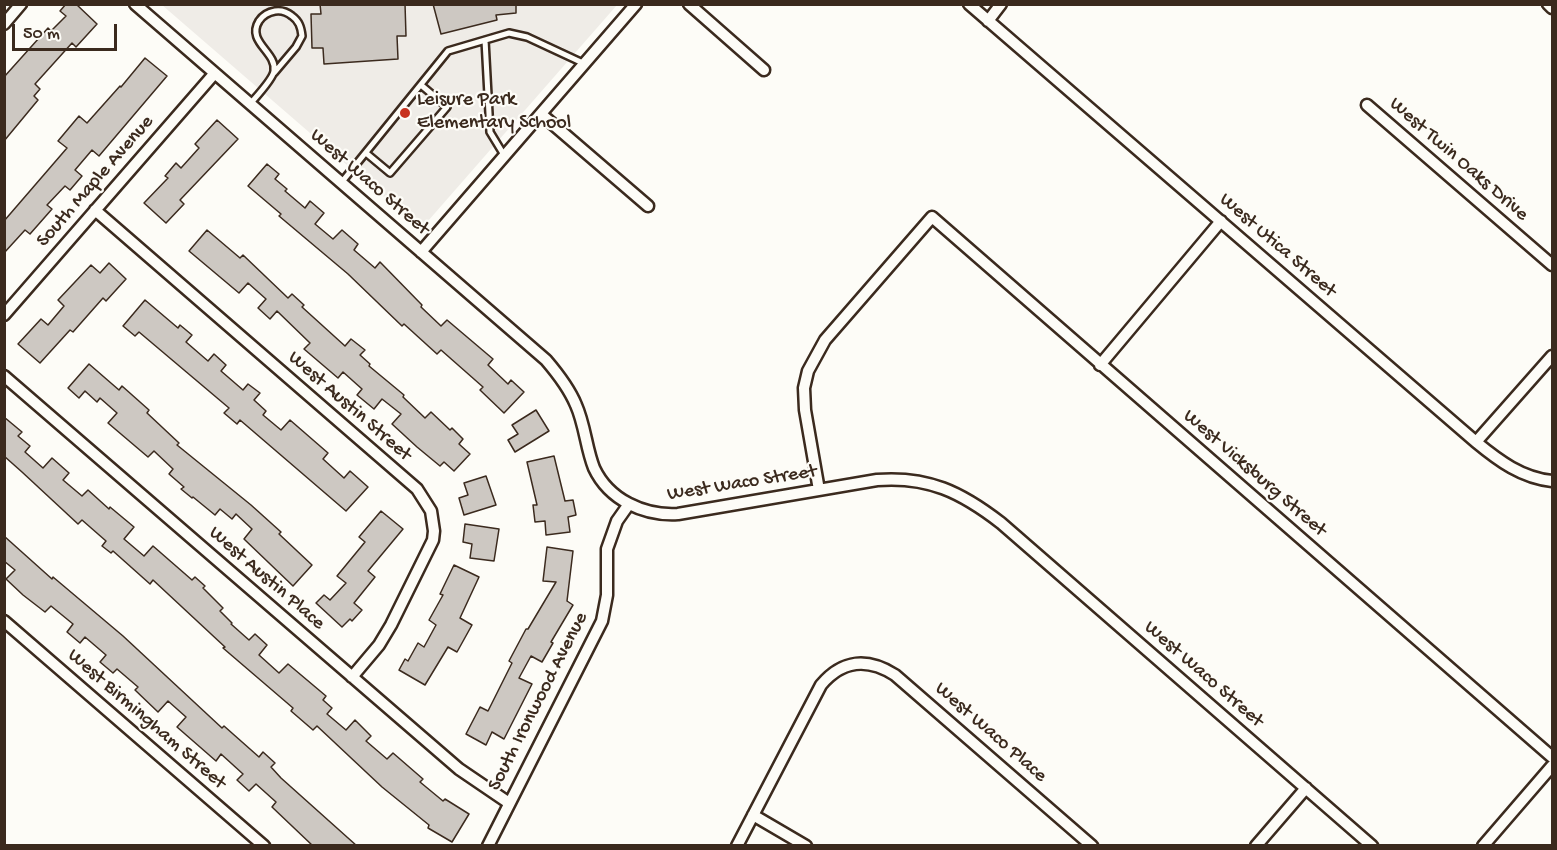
<!DOCTYPE html>
<html>
<head>
<meta charset="utf-8">
<style>
	body { margin:0 }
	#map { position:relative; width:1557px; height:850px; overflow:hidden; background:#fdfcf7; font-family:"Gochi Hand",sans-serif }
	canvas { display:block }
	.frame { position:absolute; inset:0; border:6px solid #3b2a1e; pointer-events:none }
	.scale { position:absolute; left:12px; top:24px; width:105px; height:27px; box-sizing:border-box; border:3px solid #3b2a1e; border-top:0; padding-left:8px; font-size:18px; line-height:21px; white-space:nowrap; color:#3b2a1e; -webkit-text-stroke:4px #fdfcf7; paint-order:stroke }
</style>
</head>
<body>
<div id="map">
<canvas width="1557" height="850"></canvas>
<div class="frame"></div>
<div class="scale">50 m</div>
</div>
<script>
const ctx = document.querySelector('canvas').getContext('2d');
ctx.lineJoin = 'round';
function fill(path, color) { ctx.fillStyle = color; ctx.fill(path, 'evenodd'); }
function strokePath(path, color, width, dash) { ctx.strokeStyle = color; ctx.lineWidth = width; ctx.lineCap = dash ? 'butt' : 'round'; ctx.setLineDash(dash || []); ctx.stroke(path); }
function drawText(font, color, halo, rows, align = 'center') {
  ctx.font = font + ' "Gochi Hand",sans-serif'; ctx.lineWidth = 4.5; ctx.setLineDash([]); ctx.textBaseline = 'middle'; ctx.strokeStyle = halo; ctx.fillStyle = color; for (const [text, x, y, turn = 0] of rows) {
    ctx.save(); ctx.translate(x, y); ctx.rotate((+turn || 0) * Math.PI / 180); ctx.textAlign = isNaN(turn) ? turn : align; if (halo) ctx.strokeText(text, 0, 0); ctx.fillText(text, 0, 0); ctx.restore();
  }
}
const built = new Path2D(`
	M162,5H617L421,229Z`);
const building = new Path2D(`
	M66,4H76L97,24L76,47L72,43L35,84L40,89L34,96L38,100L4,141V77L48,28L51,31L66,16L60,11Z
	M320,4H405L406,36H397L398,59L324,64L323,48H312L311,14H321Z
	M433,4H516V13L496,15L497,20L441,34Z
	M145,58L167,76L99,156L92,150L75,170L82,176L70,190L65,186L47,205L52,209L30,234L25,230L4,253V221L67,148L58,141L79,116L87,123L120,86L121,87Z
	M217,120L238,139L180,200L184,204L166,223L144,203L168,178L165,176L176,163L181,168L199,148L195,144Z
	M267,164L279,174L275,179L287,189L285,191L305,208L310,201L324,213L315,224L333,239L342,230L358,244L354,250L375,268L380,262L422,305L421,307L441,326L447,320L493,359L488,365L508,384L511,380L524,392L504,413L480,390L483,387L441,350L437,354L404,324L402,326L348,274L279,216L281,214L248,186Z
	M207,230L240,258L243,255L288,298L292,294L304,305L302,307L345,346L351,339L365,350L360,355L370,364L369,366L404,395L403,397L425,418L431,412L450,430L452,428L463,439L459,444L470,454L454,471L444,462L440,466L417,447L392,424L401,414L382,399L374,409L357,395L362,389L343,372L338,378L304,349L310,343L277,311L270,319L258,308L266,299L248,283L239,293L189,251Z
	M109,263L126,279L106,301L103,298L73,332L70,330L40,363L18,344L41,319L48,325L64,306L58,300L91,265L100,273Z
	M145,300L178,328L180,325L192,335L186,342L208,361L214,354L226,365L221,371L243,390L248,384L260,393L254,400L266,411L263,415L281,430L290,420L328,453L323,459L344,478L350,471L368,487L346,511L240,420L237,424L224,413L229,408L139,332L135,336L123,326Z
	M89,364L119,390L122,386L149,410L147,413L179,443L177,445L251,505L281,532L279,534L312,565L293,586L244,539L252,529L236,514L232,519L220,509L215,515L193,497L192,498L181,489L184,487L169,474L173,469L154,451L148,457L108,423L117,413L100,398L97,402L85,391L79,398L68,388Z
	M536,410L549,431L515,452L508,440L518,434L512,425Z
	M4,417L22,432L18,436L30,446L25,452L43,468L52,458L69,473L63,480L82,496L88,490L109,509L110,507L134,527L124,539L144,556L153,546L192,580L195,577L205,586L203,588L223,608L220,611L232,623L231,624L249,640L255,634L267,645L259,655L279,673L288,664L326,696L323,700L332,708L327,714L346,730L355,720L371,736L366,741L387,759L393,753L423,779L420,782L443,801L445,799L469,814L452,842L428,828L429,825L382,787L317,726L313,730L291,711L293,708L223,648L225,647L153,580L150,584L113,551L111,553L102,546L106,541L82,520L78,524L22,472L4,456Z
	M554,456L565,501L573,500L576,515L568,517L570,532L546,535L545,521L535,522L533,505H537L527,462Z
	M486,476L496,505L464,515L459,498L468,495L464,483Z
	M381,511L403,529L368,571L375,577L354,603L362,610L352,621L350,619L342,627L316,603L324,595L330,600L346,583L337,576L365,542L359,537Z
	M465,524L499,529L494,561L470,558L472,544L463,542Z
	M4,536L52,579L53,577L123,636L222,728L224,726L259,757L263,752L275,763L271,767L281,778L357,846H313L272,807L276,802L256,784L249,791L237,780L243,774L221,754L216,761L177,727L186,717L168,701L158,712L135,690L138,687L117,669L113,673L100,662L106,655L85,637L80,643L67,632L73,624L51,606L45,612L23,595L6,579L15,570L4,561Z
	M547,547L573,551L567,601L573,605L551,642L553,643L542,662L531,656L519,678L532,684L504,739L492,732L486,745L466,734L480,707L488,711L512,663L509,661L526,629H528L556,582L543,581Z
	M454,565L479,577L460,618L472,625L457,652L448,647L425,685L399,670L405,659L408,661L418,643L424,647L436,625L429,620L443,595L440,594Z`);
const lane = new Path2D(`
	M485,40L490,132L504,155
	M250,104C256,97 273,79 274,71C277,52 246,42 259,21C263,15 269,12 275,11C281,10 287,12 292,16C299,21 301,27 302,36L296,47L274,73
	M366,153L390,173L447,107L421,85
	M341,183L448,51L509,33L527,37L585,64`);
const street = new Path2D(`
	M135,4L546,360C558,374 569,388 576,405C585,425 586,448 594,468C609,500 644,516 678,514L877,480C928,476 961,492 1001,523L1372,846
	M689,4L764,70
	M969,4L1476,442C1499,461 1522,478 1552,481
	M1548,4L1552,8
	M988,21L1001,4
	M4,24L21,4
	M1367,105L1552,265
	M541,114L648,206
	M95,210L417,489L431,511L434,531L433,540L391,625L379,645L352,677
	M421,252L636,4
	M4,315L214,74
	M1100,365L1221,221
	M4,376L459,769L509,803
	M1476,442L1552,356
	M819,490L805,410L804,388L808,371L825,340L932,217L1552,757
	M4,621L264,846
	M753,815L806,846
	M488,846L602,621L607,595V549L617,521L629,504
	M737,846L821,685C843,659 868,658 895,675L1092,846
	M1256,846L1306,788
	M1483,846L1552,766`);
const markers = [
	[405,113,6,"#c8321e"]
];
const poiNames = [
	["Leisure Park",417,101],
	["Elementary School",417,124]
];
const streetNames = [
	["West Twin Oaks Drive",1458,160,41],
	["South Maple Avenue",96,182,-49],
	["West Waco Street",369,183,41],
	["West Utica Street",1277,246,41],
	["West Austin Street",349,407,41],
	["West Vicksburg Street",1254,474,41],
	["West Waco Street",742,484,-9],
	["West Austin Place",266,579,41],
	["West Waco Street",1203,675,41],
	["South Ironwood Avenue",539,702,-63],
	["West Birmingham Street",146,720,41],
	["West Waco Place",990,733,41]
];
fill(built, '#efece7');
fill(building, '#cdc8c2');
strokePath(building, '#3b2a1e', 1.5);
strokePath(lane, '#3b2a1e', 10);
strokePath(street, '#3b2a1e', 15);
strokePath(lane, '#fdfcf7', 5);
strokePath(street, '#fdfcf7', 10);
for (const [x, y, r, color] of markers) { const dot = new Path2D(); dot.arc(x, y, r, 0, 2 * Math.PI); ctx.fillStyle = color; ctx.fill(dot); strokePath(dot, '#fdfcf7', 2); }
drawText('20px', '#3b2a1e', '#fdfcf7', poiNames, 'left');
drawText('20px', '#3b2a1e', '#fdfcf7', streetNames);
</script>
</body>
</html>
